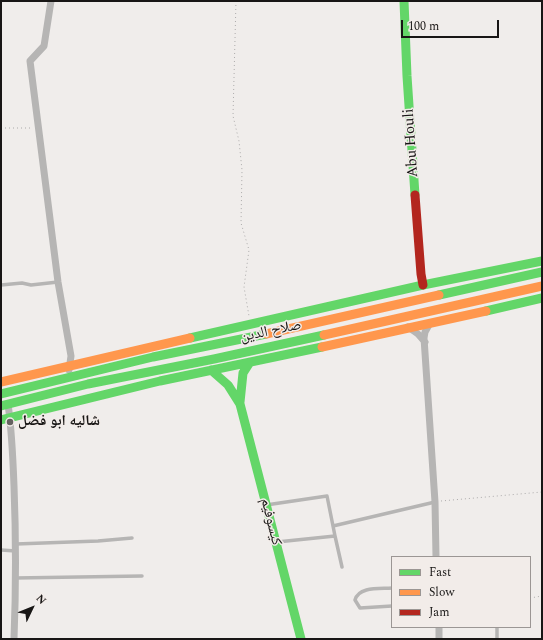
<!DOCTYPE html>
<html>
<head>
<meta charset="utf-8">
<style>
	body { margin:0 }
	#map { position:relative; width:543px; height:640px; overflow:hidden; background:#f0edeb; font-family:Spectral,serif }
	canvas { display:block }
	.frame { position:absolute; inset:0; border:2px solid #181615; pointer-events:none }
	.legend { position:absolute; left:391px; top:556px; width:140px; height:72px; box-sizing:border-box; background:#f2ece9; border:1px solid #9b9694; margin:0; padding:5px 7px; list-style:none; font-size:12px; color:#181615 }
	.legend li { display:flex; align-items:center; gap:8px; height:20px }
	.legend b { width:20px; border:1px solid #9b9694 }
	.north { position:absolute; left:12px; top:588px; width:40px; height:40px; -webkit-text-stroke:3px #f2ece9; paint-order:stroke; rotate:47deg; font-size:11px; font-weight:700; line-height:16px; text-align:center; color:#181615 }
	.north::after { content:''; display:block; margin:auto; width:14px; height:18px; background:#181615; clip-path:polygon(50% 0,100% 100%,50% 72%,0 100%) }
	.scale { position:absolute; left:401px; top:20px; width:98px; height:18px; box-sizing:border-box; border:2px solid #181615; border-top:0; padding-left:5px; font-size:12px; line-height:14px; white-space:nowrap; color:#181615; -webkit-text-stroke:3px #f2ece9; paint-order:stroke }
</style>
</head>
<body>
<div id="map">
<canvas width="543" height="640"></canvas>
<div class="frame"></div>
<ul class="legend">
<li><b style="height:5px;background:#63d668"></b>Fast</li>
<li><b style="height:5px;background:#ff974d"></b>Slow</li>
<li><b style="height:5px;background:#b3261e"></b>Jam</li>
</ul>
<div class="north">N</div>
<div class="scale">100 m</div>
</div>
<script>
const ctx = document.querySelector('canvas').getContext('2d');
ctx.lineJoin = 'round';
function strokePath(path, color, width, dash) { ctx.strokeStyle = color; ctx.lineWidth = width; ctx.lineCap = dash ? 'butt' : 'round'; ctx.setLineDash(dash || []); ctx.stroke(path); }
function drawText(font, color, halo, rows, align = 'center') {
  ctx.font = font + ' Spectral,"Noto Naskh Arabic",serif'; ctx.lineWidth = 3; ctx.setLineDash([]); ctx.textBaseline = 'middle'; ctx.strokeStyle = halo; ctx.fillStyle = color; for (const [text, x, y, turn = 0] of rows) {
    ctx.save(); ctx.translate(x, y); ctx.rotate((+turn || 0) * Math.PI / 180); ctx.textAlign = isNaN(turn) ? turn : align; if (halo) ctx.strokeText(text, 0, 0); ctx.fillText(text, 0, 0); ctx.restore();
  }
}
const path = new Path2D(`
	M236,1L233,116L239,141L242,170L241,223L249,250L244,287L249,316
	M1,128H32
	M441,501L542,492
	M530,598L542,596`);
const lane = new Path2D(`
	M1,285L22,283L31,285L58,282
	M266,505L327,496L335,536
	M333,526L435,502
	M277,542L335,536L342,567
	M16,544L98,541L132,538
	M1,550L16,551
	M15,578L142,576
	M392,588C380,589 359,586 355,600L360,608L392,606
	M497,627V639`);
const street = new Path2D(`
	M51,1L44,46L30,61L58,282L71,356L69,370
	M430,323L425,332L424,338L435,502L436,557
	M408,327L418,334L425,342
	M8,404C12,432 13,459 14,486C16,537 16,588 14,639
	M439,627V639`);
const fast = new Path2D(`
	M404,1L407,76L415,195
	M439,295L542,272
	M486,311L542,298
	M190,338L423,285L542,261
	M211,370L228,385L240,404L301,639
	M1,394L153,357L266,334
	M240,402L243,373L250,362
	M1,406L88,384L214,359L324,335
	M1,420L160,381L322,347`);
const slow = new Path2D(`
	M266,334L439,295
	M324,335L542,286
	M322,347L486,311
	M1,382L190,338`);
const jam = new Path2D(`
	M415,195L421,274L423,285`);
const markers = [
	[10,422,4,"#646160"]
];
const streetNames = [
	["Abu Houli",412,143,-94],
	["صلاح الدين",271,332,-12],
	["كيسوفيم",270,522,76]
];
const poiNames = [
	["شاليه ابو فضل",18,422]
];
strokePath(path, '#abaaaa', 1, [1, 3]);
strokePath(lane, '#b6b5b4', 3.5);
strokePath(street, '#b6b5b4', 7);
strokePath(fast, '#63d668', 9);
strokePath(slow, '#ff974d', 9);
strokePath(jam, '#b3261e', 9);
for (const [x, y, r, color] of markers) { const dot = new Path2D(); dot.arc(x, y, r, 0, 2 * Math.PI); ctx.fillStyle = color; ctx.fill(dot); strokePath(dot, '#f2ece9', 1.5); }
drawText('15px', '#181615', '#f2ece9', streetNames);
drawText('bold 15px', '#181615', '#f2ece9', poiNames, 'left');
</script>
</body>
</html>
